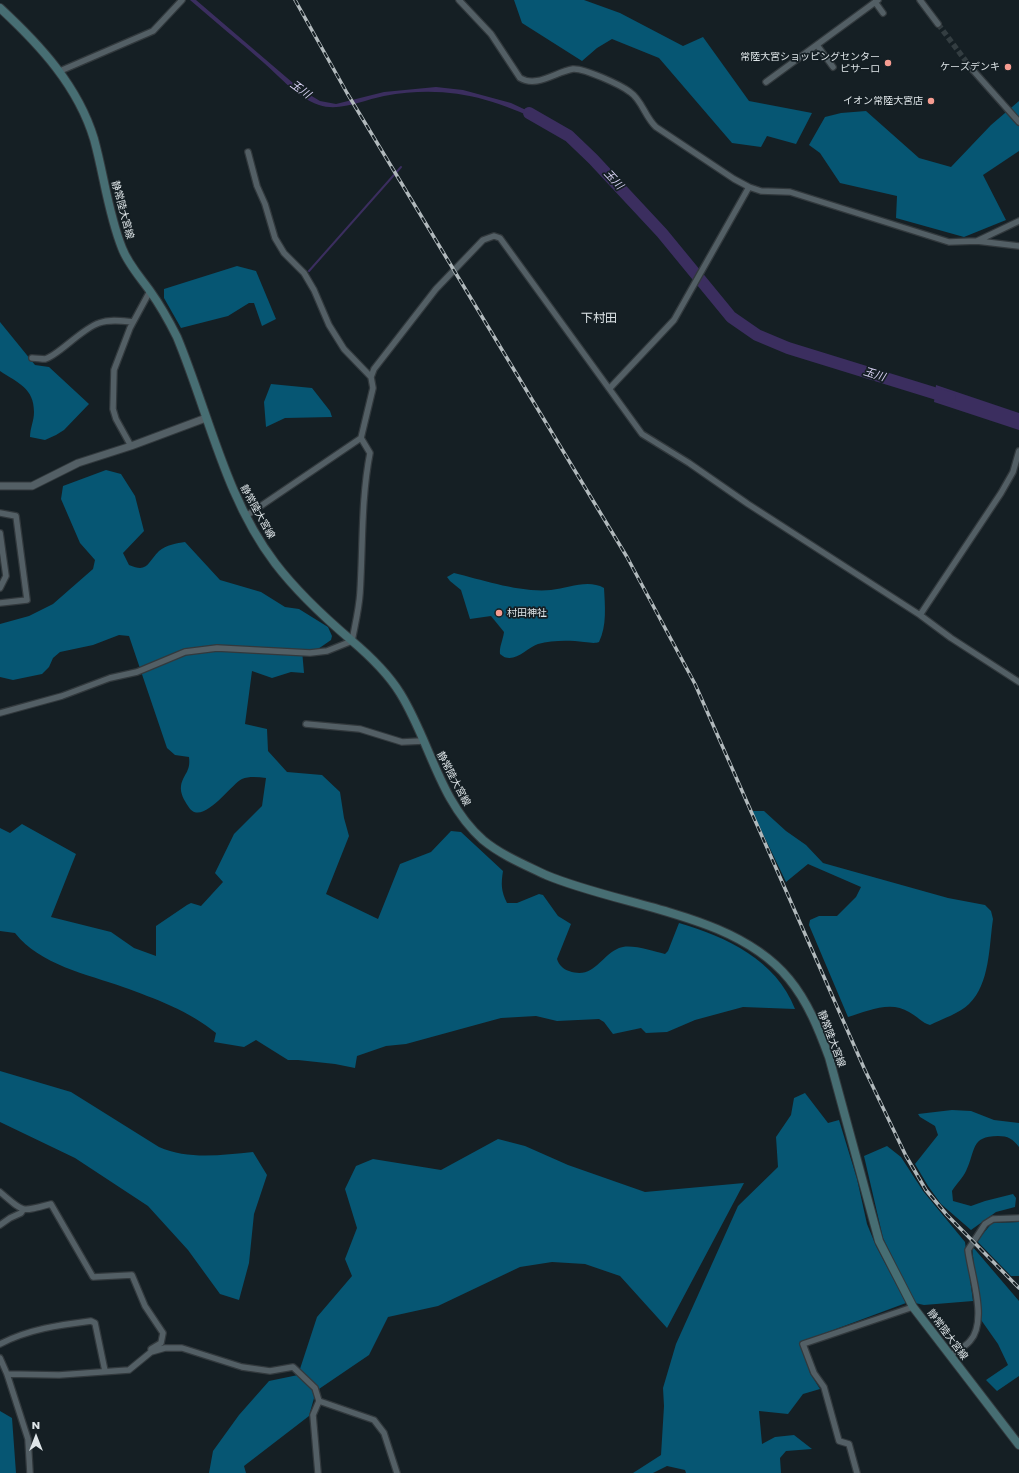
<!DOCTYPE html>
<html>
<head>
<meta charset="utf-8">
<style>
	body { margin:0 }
	#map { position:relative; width:1019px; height:1473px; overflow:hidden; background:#151f24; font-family:Poppins,sans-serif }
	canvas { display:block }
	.north { position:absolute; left:16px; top:1417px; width:40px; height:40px; -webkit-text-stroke:3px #151f24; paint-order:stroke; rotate:0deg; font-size:11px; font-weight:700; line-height:16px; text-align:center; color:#dee5e8 }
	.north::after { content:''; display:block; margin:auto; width:14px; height:18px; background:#dee5e8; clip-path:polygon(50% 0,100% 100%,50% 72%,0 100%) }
</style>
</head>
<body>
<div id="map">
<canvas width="1019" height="1473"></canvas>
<div class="north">N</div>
</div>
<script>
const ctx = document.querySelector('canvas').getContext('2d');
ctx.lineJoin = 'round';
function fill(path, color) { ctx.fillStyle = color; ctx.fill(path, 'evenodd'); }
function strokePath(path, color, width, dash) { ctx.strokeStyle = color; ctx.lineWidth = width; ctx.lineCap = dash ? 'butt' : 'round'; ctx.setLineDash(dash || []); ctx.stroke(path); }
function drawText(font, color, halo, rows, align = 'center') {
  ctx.font = font + ' Poppins,"Noto Sans JP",sans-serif'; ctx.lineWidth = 3.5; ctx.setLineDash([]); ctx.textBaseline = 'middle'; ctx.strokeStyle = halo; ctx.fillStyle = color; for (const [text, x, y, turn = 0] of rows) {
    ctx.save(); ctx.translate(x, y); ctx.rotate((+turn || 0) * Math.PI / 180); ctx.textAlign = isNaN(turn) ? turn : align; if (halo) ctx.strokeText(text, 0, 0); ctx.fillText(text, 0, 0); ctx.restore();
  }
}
const forest = new Path2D(`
	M514,0H584L620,13L683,46L703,37L749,101L812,113L796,144L767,136L761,147L732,143L659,58L612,39L597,48L582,61L522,23Z
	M1019,101V151L983,175L1006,220L964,237L896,218L897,196L840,183L820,153L809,145L825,117L841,113L866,111L919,158L951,167L991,125Z
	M237,266L256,271L276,319L262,326L254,303H249L228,316L181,328L164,298V289Z
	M0,322L35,365L49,367L89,404L64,430L56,435L45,440L30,437C30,428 34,421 34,412C34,388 18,383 0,371Z
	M271,384L312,388L330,411L332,417L285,418L266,427L264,402Z
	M106,470L121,474L135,496L144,531L123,553L129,565C148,573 147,563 159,551C166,545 177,543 185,542L220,580L261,592L285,607L299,609L328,627L332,636L331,640L318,649L302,650L304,673L291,672L272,678L252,671L245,724L267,729L268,751L287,772L322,775L340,792L344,818L349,836L326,894L378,919L400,864L431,852L451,831L461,832L503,871C501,884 501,891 507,903H517L539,894L543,895L558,916L571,924L557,959C559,965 563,969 569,971C594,980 600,956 619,948C629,943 654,951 665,954L668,951L679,923C727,937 776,960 795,1009L743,1007L695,1020L667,1032L646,1033L641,1028L613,1034L604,1022L599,1019L557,1021L536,1016L501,1018L406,1044L386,1046L357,1056L355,1068L335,1064L298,1060H288L256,1040L244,1047L214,1042L216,1033C191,1012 154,998 123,987C87,974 40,965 15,933L0,931V828L10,833L22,824L76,854L51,917L111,932L134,948L156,956V926L187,905L191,903L201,906L223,882L215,873L234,834L262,806L266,778C258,777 249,776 242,779C231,784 201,829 188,806C184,800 180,793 181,786C183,774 191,772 189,757L175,755L167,748L129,636L119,635L93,645L60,652L53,658L49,667L42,674L13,680L0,677V624L29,616L53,604L93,569L95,560L80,543L61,499L63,486Z
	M454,573C483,580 521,593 551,590C569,588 588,579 604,588C605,606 607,626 599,642C593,644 590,642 584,642C570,640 552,640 538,644C526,648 513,666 500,654C499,647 503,640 504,632L491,616L470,619L461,590L450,581L447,577Z
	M752,811H764L786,831L806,845L823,863L948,898L985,905L991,911L993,919C989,946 990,984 969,1004C960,1013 942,1019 930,1025C922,1023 917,1016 909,1012C891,1000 867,1011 848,1017L809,925L810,920L819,916H837L856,897L861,887L808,864L786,882Z
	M0,1071L71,1092L159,1147C188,1160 222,1155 253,1152L267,1175L254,1214L249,1263L239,1300L220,1294L188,1250L148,1206L75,1158L0,1122Z
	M805,1093L828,1123L839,1120L857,1179L867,1224L876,1246L906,1303L801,1342L810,1373L820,1389L803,1394L788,1414L759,1411L762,1444L775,1437L794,1435L812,1449L786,1451L780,1458L781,1473H686L685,1470L667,1466L653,1473H633L661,1455L664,1406L663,1388L676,1344L738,1206L778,1167L776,1137L791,1115L794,1098Z
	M952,1110L971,1111L994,1120L1019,1123V1147C1013,1139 1008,1136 998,1136C970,1136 976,1151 966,1171C963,1178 956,1184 952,1191L953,1201L971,1206L985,1201L1013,1194L1016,1198L1015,1207L996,1212L971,1230L941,1204L928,1186L915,1164L938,1135L935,1126L920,1117L918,1114Z
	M498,1139L525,1146L568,1165L645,1192L744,1183L667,1328L620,1276L585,1264L552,1262L520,1267L438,1306L388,1317L369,1355L316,1391L309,1416L244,1466L246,1473H209L213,1451L239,1415L269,1381L298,1375L317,1317L352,1276L345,1259L357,1228L345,1189L356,1166L373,1159L441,1170Z
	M887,1146L901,1157L923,1191L965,1242L973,1301L924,1305L915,1303L883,1238L864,1156Z
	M1019,1222V1276H1011L977,1241L992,1223Z
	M972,1246L1019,1301V1376L997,1391L986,1380L1008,1365L998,1344L979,1317Z
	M0,1411L12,1418L16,1473H0Z`);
const water = new Path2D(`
	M190,0H196L300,89L320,101L336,104L384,92L436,87L463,90L511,103L543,118L542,122C488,96 444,85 384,96C363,100 340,112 319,105C298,98 280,77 264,63C239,41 214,21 190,0Z
	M936,385L1019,413V430L934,402Z`);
const stream = new Path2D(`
	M309,271L401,167`);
const river = new Path2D(`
	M529,113L569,136L593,159L662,233L731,317L757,335L788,348L950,398`);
const minorTunnel = new Path2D(`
	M938,24L971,68`);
const minor = new Path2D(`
	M459,0L491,34L520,78C537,88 555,72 573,69C584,68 621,85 630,92C642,100 645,117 656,127L734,179L749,187L761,191L790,192L949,242L977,241L1019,246
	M920,0L938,24
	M875,2L883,13
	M817,45L833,67
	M971,68L1019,122
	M60,71L153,31L182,0
	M766,82L878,0
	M977,241L1019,221
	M32,358C36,358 41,359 45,359C58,356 81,329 99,323C110,319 122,321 133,322
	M371,377L374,369L436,289L483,240L494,236L500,238L642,434L689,463L748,504L920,615L951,638L1019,682
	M610,388L674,320L749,187
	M131,446L116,419L113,409L114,370L130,328L150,291
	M0,513L16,516L27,600L0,603
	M246,516L361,438L373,388L371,377L344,349L329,325L314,290L304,273L284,253L275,238L265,204L257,186L248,152
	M0,533L6,576L0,588
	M920,615L1001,493L1013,472L1019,451
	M0,713L62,696L110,678L137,672L185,652L217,648L310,653L327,651L352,641C355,625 359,609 360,593C363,546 361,499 370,453L361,438
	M306,724L360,729L402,742L423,741
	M0,1192C25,1213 20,1212 51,1204L93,1277L132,1275L145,1306L163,1333L161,1343L151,1349V1352
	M0,1225L10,1218L21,1213L23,1210
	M0,1344C29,1329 59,1325 91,1321L95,1323L105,1371
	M950,1356C956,1351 965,1347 970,1341C988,1321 971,1275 968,1250L985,1224L993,1219L1019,1218
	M0,1358L7,1374L28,1439L30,1473
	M7,1374L59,1375L129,1370L151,1352L165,1348H182L242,1367L270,1371L293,1367L315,1388L319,1401L313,1415L318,1473
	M319,1401L374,1420L384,1433L397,1473
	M857,1473L849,1444L839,1441L824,1387L814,1373L803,1344L913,1307`);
const tertiary = new Path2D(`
	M0,486H32L78,463L131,446L206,418`);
const secondary = new Path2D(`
	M0,8C40,45 78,86 94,139C104,175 108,213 122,248C128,264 140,277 150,291C160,305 169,321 177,337C209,414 225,497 275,563C297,592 324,617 351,640C370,656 387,672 400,693C430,741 439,801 483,840C501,855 525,865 546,875C622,907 735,913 789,979C808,1002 819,1030 829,1057L879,1241L913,1307L1019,1445`);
const rail = new Path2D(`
	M295,0L347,93L627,557L695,684L864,1068L906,1156L926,1190L947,1215L1019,1288`);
const markers = [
	[888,63,4,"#f59c91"],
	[1008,67,4,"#f59c91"],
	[931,101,4,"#f59c91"],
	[499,613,4,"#f59c91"]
];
const poiNames = [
	["常陸大宮ショッピングセンター",880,57],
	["ピサーロ",880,69],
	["ケーズデンキ",1000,67],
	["イオン常陸大宮店",923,101],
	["村田神社",507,613,"left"]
];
const streetNames = [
	["静常陸大宮線",122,210,75],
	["静常陸大宮線",257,512,61],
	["静常陸大宮線",453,779,62],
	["静常陸大宮線",831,1039,69],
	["静常陸大宮線",947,1335,53]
];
const waterNames = [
	["玉川",300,90,36],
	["玉川",613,180,47],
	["玉川",874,375,17]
];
const quarterNames = [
	["下村田",599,319]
];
fill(forest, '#065673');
fill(water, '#3b2e5f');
strokePath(stream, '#3b2e5f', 2);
strokePath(river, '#3b2e5f', 12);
strokePath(minorTunnel, '#333d41', 5.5, [5.5, 3]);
strokePath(minor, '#32393d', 8);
strokePath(tertiary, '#32393d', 9);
strokePath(secondary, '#32393d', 10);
strokePath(minor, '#535f65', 5.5);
strokePath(tertiary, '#535f65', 7);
strokePath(secondary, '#476e73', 8);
strokePath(rail, '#b1b9bc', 3.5);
strokePath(rail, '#151f24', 2, [6]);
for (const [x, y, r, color] of markers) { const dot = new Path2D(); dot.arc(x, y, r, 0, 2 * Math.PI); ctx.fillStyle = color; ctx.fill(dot); strokePath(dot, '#151f24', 1.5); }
drawText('10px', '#dee5e8', '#151f24', poiNames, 'right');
drawText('10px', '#dee5e8', '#151f24', streetNames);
drawText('italic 11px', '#d8d2f3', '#151f24', waterNames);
drawText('12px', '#dee5e8', '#151f24', quarterNames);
</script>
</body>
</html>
